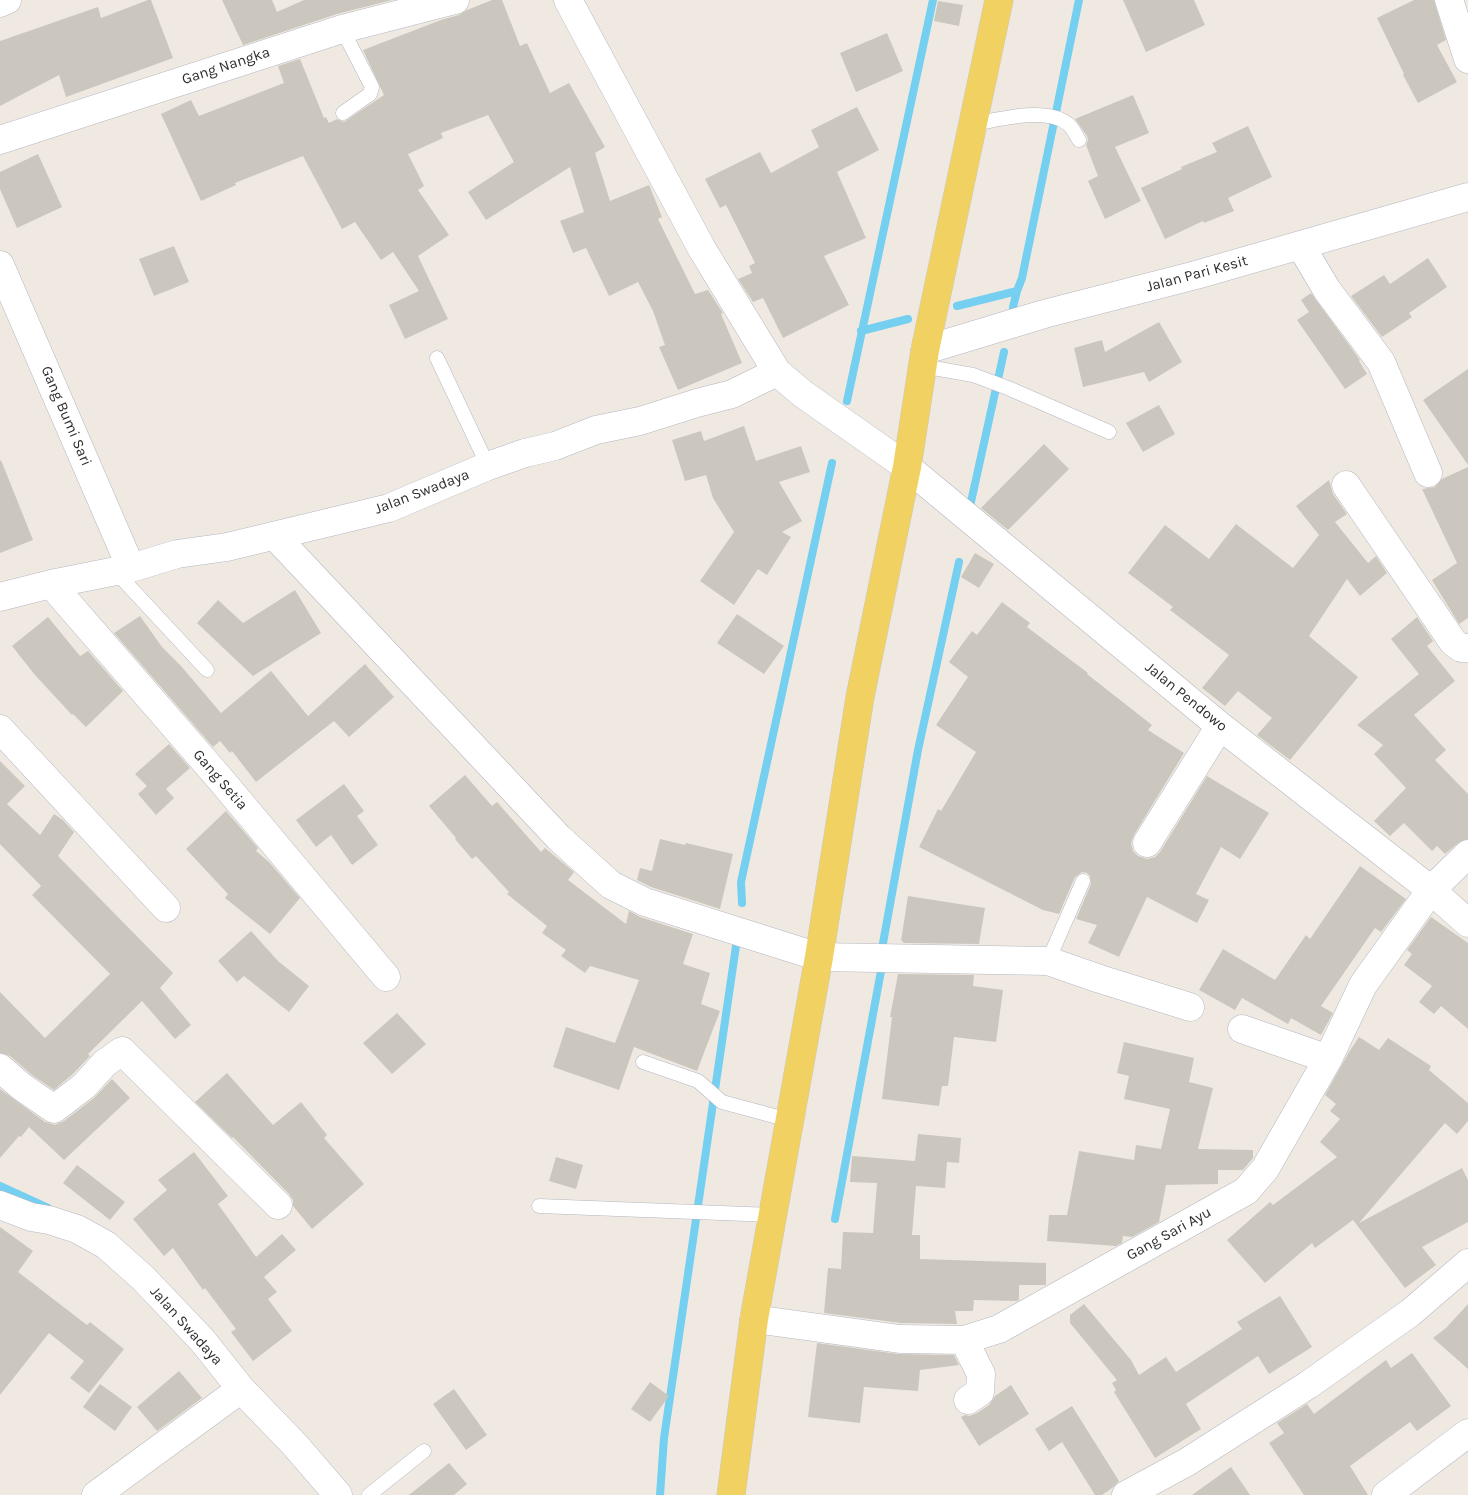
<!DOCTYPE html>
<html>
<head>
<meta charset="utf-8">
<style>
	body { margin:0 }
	canvas { display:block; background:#efe9e1 }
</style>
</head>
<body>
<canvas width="1468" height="1495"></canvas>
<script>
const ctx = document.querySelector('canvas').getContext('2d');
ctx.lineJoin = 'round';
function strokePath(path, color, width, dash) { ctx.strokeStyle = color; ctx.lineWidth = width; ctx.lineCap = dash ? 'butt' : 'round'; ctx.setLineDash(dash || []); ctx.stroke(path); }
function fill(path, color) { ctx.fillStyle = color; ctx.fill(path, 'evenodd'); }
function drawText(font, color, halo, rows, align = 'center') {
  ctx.font = font + ' Karla,sans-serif'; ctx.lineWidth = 4; ctx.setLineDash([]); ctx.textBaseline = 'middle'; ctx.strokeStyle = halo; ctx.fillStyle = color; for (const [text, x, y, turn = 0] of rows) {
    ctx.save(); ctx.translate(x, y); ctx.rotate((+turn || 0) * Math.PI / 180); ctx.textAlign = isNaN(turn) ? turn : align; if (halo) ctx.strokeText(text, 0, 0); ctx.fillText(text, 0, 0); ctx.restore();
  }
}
const stream = new Path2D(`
	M957,306L1017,291L1022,278L1079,0
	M1013,307L1017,291
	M861,331L908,319
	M847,401L933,0
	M969,511L1004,352
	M742,903L741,882L832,463
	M883,943L918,750L959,562
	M0,1186L48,1208
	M835,1219L881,971
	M660,1495L664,1438L736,946`);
const building = new Path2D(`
	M148,0H151L173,58L66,97L59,75L0,106V41L98,7L101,18Z
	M222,0H272L277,12L304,0H392L337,14L243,45Z
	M492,0H502L520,46L527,43L550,93L569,83L605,147L595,153L610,201L649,185L662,217L658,219L695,294L708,290L723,313L721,314L742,363L678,390L659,347L665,345L653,311L638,282L609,296L586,248L573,253L560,221L584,212L570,167L486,220L468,192L514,162L488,115L441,133L443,138L408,154L424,186L418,190L449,235L418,256L448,319L405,339L389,305L419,291L393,252L381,260L355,222L342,229L303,156L235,183L236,185L201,201L161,114L191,100L199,116L284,83L278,66L300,59L324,118L326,117L329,123L337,119L344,122L384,95L363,50L441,20L459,15L467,10Z
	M1123,0H1194L1205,25L1146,52Z
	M1414,0H1434L1446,40L1437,45L1457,82L1418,103L1403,75L1404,74L1377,18Z
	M938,1L963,5L959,26L934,21Z
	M887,33L903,71L856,92L840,53Z
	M1133,95L1149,133L1115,147L1141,201L1105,219L1088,181L1098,176L1086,145L1088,140L1087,136L1075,119Z
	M857,107L879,150L837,172L866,238L824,256L849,305L783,338L763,298L753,302L738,279L752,273L749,266L755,263L726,205L720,208L705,179L760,152L771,173L819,147L811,130Z
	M1248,126L1272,177L1228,198L1234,211L1204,223L1203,221L1165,239L1141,188L1182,169L1181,167L1217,152L1212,143Z
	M38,154L62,207L17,228L0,189V172Z
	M174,246L189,282L154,296L139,259Z
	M1428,258L1447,287L1409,313L1412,317L1382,337L1351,296L1384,275L1390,284Z
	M1311,293L1360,360L1359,361L1367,374L1345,389L1297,320L1309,312L1301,300Z
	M1159,322L1182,362L1149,382L1144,372L1083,387L1074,348L1102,340L1105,352Z
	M1468,369V465L1423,400Z
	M1159,405L1175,434L1143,452L1126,423Z
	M744,426L756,461L801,446L810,472L779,482L802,521L782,532L791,537L767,575L758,569L734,605L700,581L734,532L713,498L706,475L685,481L672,440L701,431L704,441Z
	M1044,444L1069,469L1008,530L981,508Z
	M1,460L33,540L0,553V461Z
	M1468,467V618L1459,624L1432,580L1457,563L1422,489L1435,487L1442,479Z
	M1329,480L1333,494L1347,514L1335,522L1368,563L1376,556L1387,573L1360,596L1347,579L1309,636L1358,677L1290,760L1257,735L1272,718L1238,691L1225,706L1202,688L1229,655L1170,610L1173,607L1128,573L1165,525L1209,559L1236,524L1293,568L1319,535L1296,506Z
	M975,553L994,564L979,588L961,577Z
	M295,590L321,633L253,676L197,623L218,600L243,623Z
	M1002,602L1030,623L1027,627L1088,673L1087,674L1152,725L1148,730L1184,753L1134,835L1131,843L1133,851L1138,856L1147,859L1155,857L1160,852L1207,776L1269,813L1240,859L1221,847L1196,894L1209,900L1197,923L1147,897L1119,957L1088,943L1097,925L1076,919L1091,884L1090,876L1087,873L1082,872L1075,877L1059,914L1043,910L919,847L938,809L941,811L976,752L936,725L968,677L949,662L972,631L977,635Z
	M737,614L784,646L764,674L717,643Z
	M140,616L162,647L181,666L221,713L271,671L308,716L365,664L394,697L349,737L334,721L256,782L232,751L230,753L220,741L213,747L114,633Z
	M48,617L80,656L88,651L123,691L86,727L73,714L72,715L35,675L12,646Z
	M1417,617L1433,641L1427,646L1455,681L1414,715L1446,750L1435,760L1468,794V839L1458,843L1445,854L1437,846L1432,851L1404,823L1390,836L1374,821L1406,788L1374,754L1383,745L1357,725L1419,674L1391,639Z
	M169,744L190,768L166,789L174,798L156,815L138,794L147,786L135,774Z
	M0,761L25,786L7,804L40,835L54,814L63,820L74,832L58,856L173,973L160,988L191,1025L175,1039L142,1001L88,1054L90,1056L73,1074L54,1090L32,1075L10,1056L0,1053V992L45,1038L110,974L32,895L41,886L0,844Z
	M465,775L492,806L497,802L541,852L545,848L574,872L568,880L626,924L629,911L640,917L693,934L683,964L710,973L701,1004L720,1011L697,1071L634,1047L619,1090L553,1067L566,1027L615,1043L639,980L590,966L585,973L561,956L566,950L542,933L547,926L507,894L509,892L476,856L472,859L455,839L456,838L429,806Z
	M344,784L364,811L357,816L378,845L352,865L331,835L316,847L296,820Z
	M226,811L258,848L256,851L269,862L300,898L270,934L225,898L228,894L186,849Z
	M660,839L685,845L686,843L733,854L720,909L651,887L637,880L640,868L652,871Z
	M1360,866L1406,899L1381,932L1375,928L1321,1006L1333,1013L1321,1035L1291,1018L1288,1024L1242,998L1235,1010L1199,990L1223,949L1275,980L1306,935L1310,939Z
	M908,896L985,908L979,944L903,943V941H901Z
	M1431,917L1468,943V1029L1441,1006L1434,1014L1419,1002L1432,986L1404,965L1412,954L1407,950Z
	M251,931L278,961L309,986L289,1012L244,976L237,982L218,961Z
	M898,974L974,975L973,986L1003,990L996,1042L954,1037L948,1086H942L939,1106L882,1099L892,1017H890Z
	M397,1013L426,1044L392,1074L363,1043Z
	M1359,1037L1379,1050L1388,1038L1431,1066L1429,1070L1468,1103V1121L1457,1134L1445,1123L1359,1223L1462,1168L1468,1180V1222L1422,1247L1436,1265L1405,1288L1353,1220L1315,1248L1312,1243L1265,1283L1227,1240L1270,1202L1273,1205L1337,1157L1320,1142L1340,1119L1330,1111L1336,1104L1325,1095L1349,1052Z
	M1124,1042L1194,1058L1189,1082L1213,1088L1198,1149L1253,1150V1158L1243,1170H1218V1184L1166,1185L1159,1222L1132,1237L1123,1236L1122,1243L1116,1246L1047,1241L1049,1215H1067L1079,1151L1134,1160L1136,1145L1161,1149L1170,1109L1124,1099L1129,1076L1117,1073Z
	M227,1073L273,1125L301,1102L327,1135L324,1138L364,1184L312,1229L293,1206V1200L289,1194L233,1137L232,1138L195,1102Z
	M112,1079L130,1098L64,1160L29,1127L21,1137L19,1136L0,1158V1089L45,1122L55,1125L64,1121L94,1098Z
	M918,1134L961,1138L959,1163L947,1162L945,1188L916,1186L912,1235H920V1259L1046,1263V1285H1019V1300L1017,1301L974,1300L973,1311H955L957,1324L901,1323L824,1313L828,1268L841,1269L843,1232L873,1233L877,1183L850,1182L852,1156L915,1161Z
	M194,1152L228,1196L218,1204L256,1257L282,1234L296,1250L264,1277L277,1292L268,1299L292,1331L253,1361L231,1332L236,1329L205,1288L203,1290L173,1248L164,1256L133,1219L167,1190L158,1180Z
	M556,1157L583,1165L576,1189L549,1181Z
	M77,1165L125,1202L110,1220L63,1183Z
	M0,1227L33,1251L18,1272L87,1325L90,1322L124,1349L89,1393L70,1378L84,1361L49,1333L0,1395Z
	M1280,1296L1312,1347L1269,1374L1258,1356L1186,1404L1201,1429L1155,1458L1114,1392L1116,1390L1112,1383L1117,1380L1070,1323V1315L1084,1304L1131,1360L1139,1375L1166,1357L1176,1372L1242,1329L1237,1322Z
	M1468,1304V1369L1433,1338L1446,1328Z
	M817,1343L898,1354L954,1355L959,1365L920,1370L918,1391L864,1387L860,1423L808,1417Z
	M1412,1353L1451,1406L1417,1431L1410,1422L1350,1466L1368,1495H1304L1269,1443L1284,1433L1277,1423L1307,1404L1314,1414L1386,1360L1391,1368Z
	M179,1371L202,1398L157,1431L137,1407Z
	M650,1382L669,1396L650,1422L631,1409Z
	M100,1384L132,1407L115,1431L83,1407Z
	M1011,1385L1029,1414L979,1446L961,1417L965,1415L969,1416L977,1413L989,1405L995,1396Z
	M454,1389L487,1435L466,1450L433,1404Z
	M1072,1406L1119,1481L1112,1488L1102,1495H1095L1062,1442L1049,1451L1035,1429Z
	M449,1463L467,1484L454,1495H409Z
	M1231,1467L1250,1495H1192Z`);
const service = new Path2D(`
	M342,29L372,87L370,94L343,113
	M973,124C999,120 1046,106 1068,124C1073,128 1076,135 1079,140
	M437,358L488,466
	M922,366L973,375L1008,388L1109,432
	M115,571L207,670
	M1048,961L1083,881
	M643,1062L698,1081L722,1102L789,1120
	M539,1206L773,1215
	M369,1495L424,1451`);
const minor = new Path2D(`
	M568,0L702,249L777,372L803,394L907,467L1220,726L1431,890L1468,923
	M1449,0L1468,59
	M0,3L7,0
	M0,140L342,29L455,0
	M1301,246L1327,290L1381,362L1428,473
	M0,265L131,568
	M925,350L1044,314L1196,275L1468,197
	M1346,485L1453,642L1461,648H1468
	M275,536L559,838L611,885L645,902L819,957L1048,961L1100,979L1190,1007
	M51,584L221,780L386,977
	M0,597L51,584L131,568L177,554L227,547L389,508L488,466L525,453L555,446L596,430L640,421L697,403L732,394L777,372
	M0,729L166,908
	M1147,843L1220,726
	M1242,1029L1328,1059
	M0,1068L22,1087L54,1109L84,1086L105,1063L122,1051L278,1205
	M0,1205L31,1217L49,1220L77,1229L106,1245L143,1278L202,1340L241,1389L295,1445L338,1495
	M754,1319L900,1339L964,1340L999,1329L1246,1191L1265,1169L1328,1059L1363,985L1431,890L1468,854
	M964,1340L981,1374L980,1392L968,1400
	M96,1495L241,1389
	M1126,1495L1187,1462L1308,1385L1410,1313L1468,1263
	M1386,1495L1468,1433`);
const primary = new Path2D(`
	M731,1495L754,1319L819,957L860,697L907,467L925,350L999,0`);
const streetNames = [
	["Gang Nangka",226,66,-18],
	["Jalan Pari Kesit",1197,274,-15],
	["Gang Bumi Sari",66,416,67],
	["Jalan Swadaya",422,492,-21],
	["Jalan Pendowo",1186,697,39],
	["Gang Setia",220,780,49],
	["Gang Sari Ayu",1169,1234,-29],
	["Jalan Swadaya",186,1326,48]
];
strokePath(stream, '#75cff0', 8);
fill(building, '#cbc7bf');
strokePath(service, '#b4b7c1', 15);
strokePath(minor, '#b4b7c1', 29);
strokePath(primary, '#c9c9c9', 29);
strokePath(service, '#fff', 14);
strokePath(minor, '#fff', 28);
strokePath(primary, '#f2d163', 28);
drawText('15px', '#2e2e2e', '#fff', streetNames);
</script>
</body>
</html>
